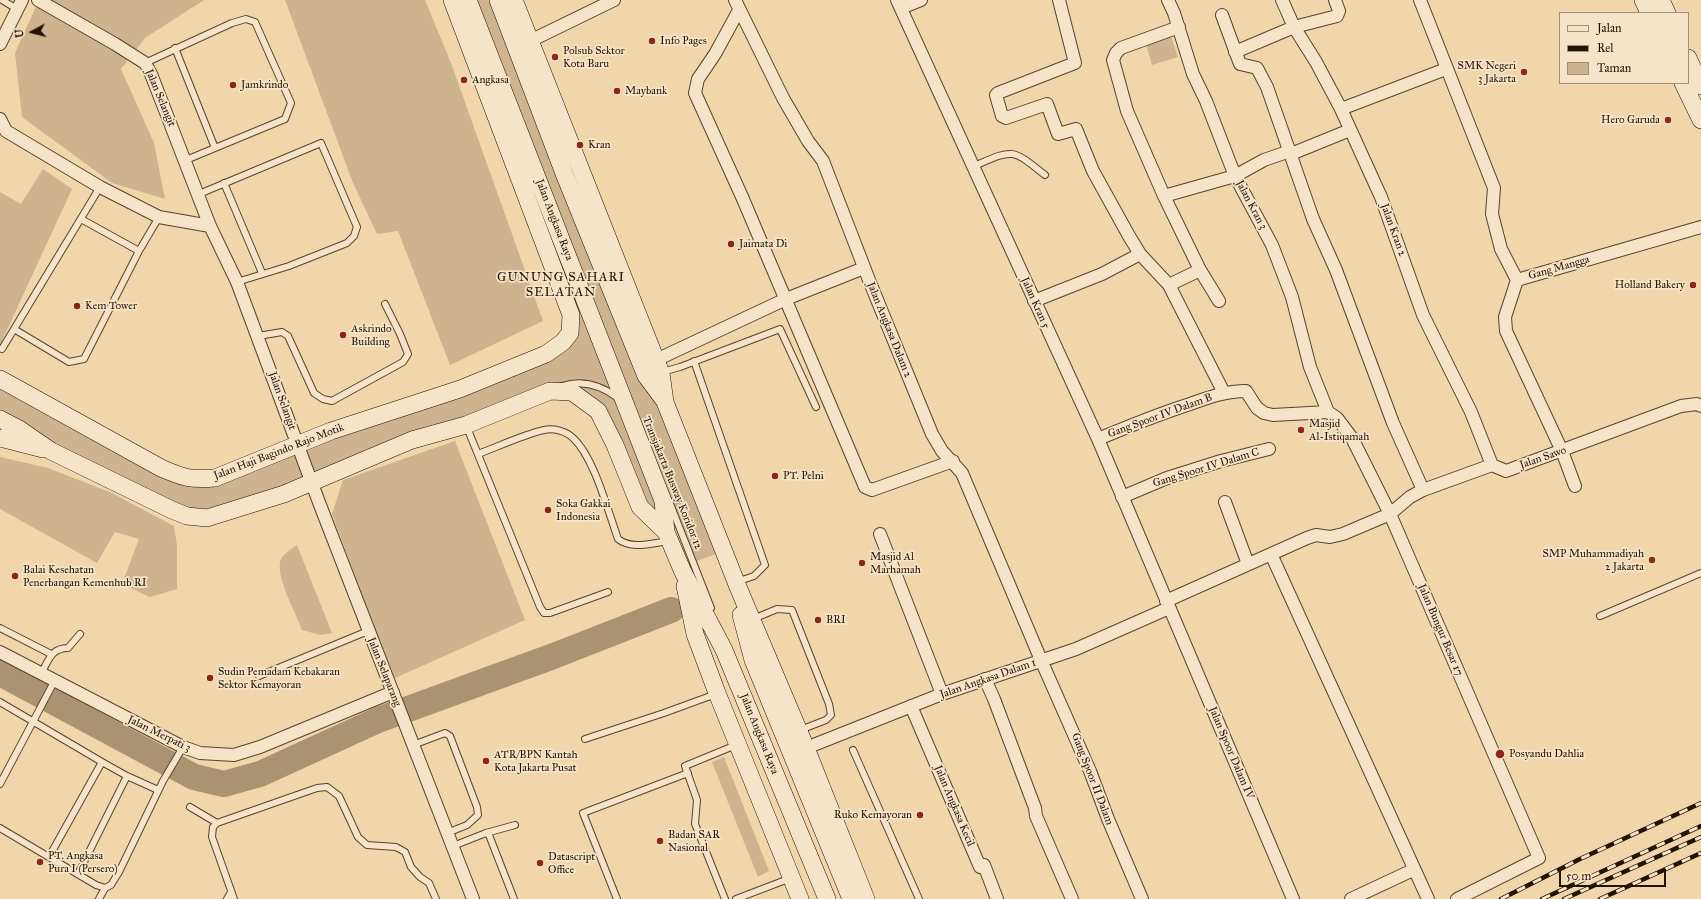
<!DOCTYPE html>
<html>
<head>
<meta charset="utf-8">
<style>
	body { margin:0 }
	#map { position:relative; width:1701px; height:899px; overflow:hidden; background:#f1d5ab; font-family:"IM FELL Great Primer",serif }
	canvas { display:block }
	.legend { position:absolute; left:1559px; top:12px; width:130px; height:72px; box-sizing:border-box; background:#f6e4c8; border:1px solid #a19078; margin:0; padding:5px 7px; list-style:none; font-size:12px; color:#211301 }
	.legend li { display:flex; align-items:center; gap:8px; height:20px }
	.legend b { width:20px; border:1px solid #a19078 }
	.north { position:absolute; left:12px; top:12px; width:40px; height:40px; -webkit-text-stroke:3px #f6e4c8; paint-order:stroke; rotate:263deg; font-size:11px; font-weight:700; line-height:16px; text-align:center; color:#211301 }
	.north::after { content:''; display:block; margin:auto; width:14px; height:18px; background:#211301; clip-path:polygon(50% 0,100% 100%,50% 72%,0 100%) }
	.scale { position:absolute; left:1559px; top:869px; width:107px; height:18px; box-sizing:border-box; border:2px solid #211301; border-top:0; padding-left:5px; font-size:12px; line-height:14px; white-space:nowrap; color:#211301; -webkit-text-stroke:3px #f6e4c8; paint-order:stroke }
</style>
</head>
<body>
<div id="map">
<canvas width="1701" height="899"></canvas>
<ul class="legend">
<li><b style="height:5px;background:#f6e4c8"></b>Jalan</li>
<li><b style="height:5px;background:#211301"></b>Rel</li>
<li><b style="height:11px;background:#ceb48e"></b>Taman</li>
</ul>
<div class="north">U</div>
<div class="scale">50 m</div>
</div>
<script>
const ctx = document.querySelector('canvas').getContext('2d');
ctx.lineJoin = 'round';
function fill(path, color) { ctx.fillStyle = color; ctx.fill(path, 'evenodd'); }
function strokePath(path, color, width, dash) { ctx.strokeStyle = color; ctx.lineWidth = width; ctx.lineCap = dash ? 'butt' : 'round'; ctx.setLineDash(dash || []); ctx.stroke(path); }
function drawText(font, color, halo, rows, align = 'center') {
  ctx.font = font + ' "IM FELL Great Primer",serif'; ctx.lineWidth = 3.5; ctx.setLineDash([]); ctx.textBaseline = 'middle'; ctx.strokeStyle = halo; ctx.fillStyle = color; for (const [text, x, y, turn = 0] of rows) {
    ctx.save(); ctx.translate(x, y); ctx.rotate((+turn || 0) * Math.PI / 180); ctx.textAlign = isNaN(turn) ? turn : align; if (halo) ctx.strokeText(text, 0, 0); ctx.fillText(text, 0, 0); ctx.restore();
  }
}
const green = new Path2D(`
	M39,0H204L145,38L121,69L154,143L165,199L112,183L22,117L15,53Z
	M285,0H425L451,63L543,321L450,365L398,231L377,234L353,183Z
	M468,0H497L724,551L694,562L633,413L666,532L640,507L615,445L572,392L311,480L188,516L0,419V380L161,468L204,479L553,350L570,333L557,273L566,253Z
	M1171,36L1178,57L1152,65L1146,44Z
	M43,169L72,189L0,345V192L21,204Z
	M455,441L525,620L393,679L332,514L343,480Z
	M0,457L48,468L112,493L174,526L177,545V589L150,597L122,584L139,539L115,532L97,563L0,509Z
	M297,545L332,633L320,635L302,630C296,613 277,580 280,562C282,554 291,549 297,545Z
	M724,757L769,871L758,877L712,762Z`);
const river = new Path2D(`
	M0,673L194,777L224,784L260,774L378,720L551,657L671,610`);
const lane = new Path2D(`
	M2,0L17,9
	M175,48L215,148
	M145,63L232,23L246,19L255,22L291,103L285,119L186,160
	M974,166C1014,149 1011,148 1045,175
	M224,183L262,273
	M199,194L321,143L357,227L354,236L347,243L289,266L237,282
	M81,219L139,251L159,217
	M14,329L69,362L84,359L139,251
	M258,336L282,332L288,336L314,393L323,399L332,401L403,362L408,354L400,334L385,304
	M2,349L100,187
	M694,361L765,565L754,576L736,582
	M662,372L680,367L780,329L816,407
	M562,386C583,379 601,385 618,398
	M466,425L540,607L544,613H550L608,592
	M478,454C497,447 525,434 544,430C554,428 566,431 573,438C594,457 608,511 618,539C632,550 652,543 669,541
	M669,501L711,608
	M1600,616L1701,573
	M753,619L777,609L792,610L829,704L831,715L826,720L800,730
	M0,628L51,654
	M42,672C49,659 52,648 68,648L80,634
	M259,676L368,631
	M0,702L102,762
	M585,739L664,713L716,694
	M413,745L445,733L450,736L477,807L478,815L467,825L447,833
	M853,750L919,899
	M127,776L158,790
	M0,784L55,680
	M190,807L217,823
	M0,828L96,885L105,888L111,885L119,872L163,781L183,747
	M486,833L489,835L514,899
	M453,846L486,833L515,825
	M49,857L102,762L127,776L78,874
	M99,899L105,888
	M227,899L231,892
	M234,899L212,837L213,827L217,823L317,788L327,787L339,796L358,837L367,845L396,847L405,852L411,867L420,877L429,883L436,899
	M617,899L583,813L688,773
	M725,899L695,824L697,800L685,766L736,745
	M736,899L791,878`);
const street = new Path2D(`
	M38,0L115,44L145,63L151,74L210,226L237,282L320,505L473,899
	M735,0L783,98L808,141L823,161L869,280L932,434L942,451L962,473L1041,660L1090,771L1108,819L1142,899
	M897,0L1098,439L1293,899
	M1059,0L1075,63L998,93L996,95L1002,116L1006,118L1047,104L1058,134L1076,129L1093,171L1129,236L1140,254L1169,285L1224,393
	M1168,0L1174,13L1193,74L1206,101L1235,176L1272,245L1292,297L1310,367L1328,412
	M1282,0L1294,27L1316,62L1341,109L1381,197L1423,315L1471,412L1492,465
	M1420,0L1494,188L1492,214L1501,249L1517,280
	M901,8L921,0
	M739,10L715,54L698,79L695,93L743,199L865,487L872,490L953,461
	M1222,15L1240,64L1257,68L1267,87L1313,219L1336,270L1393,423L1423,490
	M1294,27L1337,16L1339,11L1335,0
	M530,41L614,0
	M0,44L22,0
	M1235,52L1294,27
	M1341,109L1446,69
	M0,119L6,131L100,187L159,217L210,226
	M1291,154L1350,130
	M1164,196L1127,111L1113,60L1116,53L1121,48L1179,27
	M1517,280L1505,317L1506,331L1562,451L1575,486
	M1517,280L1701,227
	M1169,285L1200,270
	M1034,301L1102,274L1140,254
	M1219,301L1200,270L1164,196L1235,176L1264,160L1290,151
	M656,360L786,299L864,268
	M1098,439C1127,427 1156,415 1187,405C1207,398 1225,391 1246,391L1257,408L1264,413L1273,415L1328,412L1337,418L1352,438L1390,514L1539,858L1457,899
	M1122,497L1167,478L1221,461L1269,449
	M1225,502L1248,564
	M880,534L942,694
	M1271,554L1428,899
	M1166,601L1307,538L1316,535L1330,537L1343,534L1390,514L1410,497L1423,490L1492,465L1506,471L1681,406L1697,404L1701,406
	M0,652L183,747L200,753L234,755L260,747L393,692
	M985,679L994,699L1035,808L1036,816L1072,899
	M911,706L980,867L984,865L997,899
	M806,748L942,694L1076,649L1169,608
	M1351,899L1413,870`);
const secondary = new Path2D(`
	M468,0L663,501L666,532L683,572L724,650L827,899
	M498,0L565,176L646,376L664,400
	M514,0L661,373L665,402L738,587L806,748L866,899
	M1643,0L1649,13
	M1661,0L1667,13
	M1688,58L1701,86
	M1683,83L1701,120
	M0,379L161,468C184,478 190,480 215,478L331,431L460,389L546,354L563,342L570,333L571,315L452,0
	M0,419L19,429L51,451L172,510L187,516L207,518L284,494L412,440L466,425L550,391L572,392L598,411L615,445L640,507L666,532
	M0,438L43,449
	M685,586L695,634L717,693L800,899
	M741,615L753,660L851,899`);
const rail = new Path2D(`
	M1501,899L1580,859L1701,803
	M1542,899L1701,826
	M1564,899L1701,837
	M1600,899L1701,853`);
const markers = [
	[652,41,4,"#8f2418"],
	[555,57,4,"#8f2418"],
	[1524,72,4,"#8f2418"],
	[464,80,4,"#8f2418"],
	[233,85,4,"#8f2418"],
	[617,91,4,"#8f2418"],
	[1668,120,4,"#8f2418"],
	[580,145,4,"#8f2418"],
	[731,244,4,"#8f2418"],
	[1693,285,4,"#8f2418"],
	[77,306,4,"#8f2418"],
	[343,335,4,"#8f2418"],
	[1301,430,4,"#8f2418"],
	[775,476,4,"#8f2418"],
	[548,510,4,"#8f2418"],
	[1652,560,4,"#8f2418"],
	[862,563,4,"#8f2418"],
	[15,576,4,"#8f2418"],
	[818,620,4,"#8f2418"],
	[210,678,4,"#8f2418"],
	[1500,754,5,"#8f2418"],
	[486,761,4,"#8f2418"],
	[920,815,4,"#8f2418"],
	[660,841,4,"#8f2418"],
	[40,862,4,"#8f2418"],
	[540,863,4,"#8f2418"]
];
const poiNames = [
	["Info Pages",660,41],
	["Polsub Sektor",563,51],
	["Kota Baru",563,64],
	["SMK Negeri",1516,66,"right"],
	["3 Jakarta",1516,79,"right"],
	["Angkasa",472,80],
	["Jamkrindo",241,85],
	["Maybank",625,91],
	["Hero Garuda",1660,120,"right"],
	["Kran",588,145],
	["Jaimata Di",739,244],
	["Holland Bakery",1685,285,"right"],
	["Kem Tower",85,306],
	["Askrindo",351,329],
	["Building",351,342],
	["Masjid",1309,424],
	["Al-Istiqamah",1309,437],
	["PT. Pelni",783,476],
	["Soka Gakkai",556,504],
	["Indonesia",556,517],
	["SMP Muhammadiyah",1644,554,"right"],
	["2 Jakarta",1644,567,"right"],
	["Masjid Al",870,557],
	["Marhamah",870,570],
	["Balai Kesehatan",23,570],
	["Penerbangan Kemenhub RI",23,583],
	["BRI",826,620],
	["Sudin Pemadam Kebakaran",218,672],
	["Sektor Kemayoran",218,685],
	["Posyandu Dahlia",1509,754],
	["ATR/BPN Kantah",494,755],
	["Kota Jakarta Pusat",494,768],
	["Ruko Kemayoran",912,815,"right"],
	["Badan SAR",668,835],
	["Nasional",668,848],
	["PT. Angkasa",48,856],
	["Pura I (Persero)",48,869],
	["Datascript",548,857],
	["Office",548,870]
];
const streetNames = [
	["Jalan Selangit",160,98,67],
	["Jalan Kran 3",1251,205,62],
	["Jalan Angkasa Raya",554,220,69],
	["Jalan Kran 2",1393,230,70],
	["Gang Mangga",1559,268,-16],
	["Jalan Kran 5",1035,303,66],
	["Jalan Angkasa Dalam 2",889,330,68],
	["Jalan Selangit",282,401,70],
	["Gang Spoor IV Dalam B",1160,416,-20],
	["Jalan Haji Bagindo Rajo Motik",279,452,-21],
	["Jalan Sawo",1543,458,-19],
	["Gang Spoor IV Dalam C",1206,468,-17],
	["Transjakarta Busway Koridor 12",672,483,68],
	["Jalan Bungur Besar 17",1440,630,67],
	["Jalan Selaparang",384,672,68],
	["Jalan Angkasa Dalam 1",988,679,-19],
	["Jalan Merpati 3",159,734,26],
	["Jalan Angkasa Raya",759,734,68],
	["Jalan Spoor Dalam IV",1231,753,67],
	["Gang Spoor II Dalam",1092,779,69],
	["Jalan Angkasa Kecil",954,806,67]
];
const quarterNames = [
	["GUNUNG SAHARI",561,278],
	["SELATAN",561,293]
];
fill(green, '#ceb48e');
strokePath(river, '#aa9371', 26);
strokePath(lane, '#55442c', 8);
strokePath(street, '#55442c', 14);
strokePath(secondary, '#211301', 18);
strokePath(lane, '#f6e4c8', 6);
strokePath(street, '#f6e4c8', 12);
strokePath(secondary, '#f6e4c8', 17);
strokePath(rail, '#211301', 4.5);
strokePath(rail, '#f6e4c8', 3, [9]);
for (const [x, y, r, color] of markers) { const dot = new Path2D(); dot.arc(x, y, r, 0, 2 * Math.PI); ctx.fillStyle = color; ctx.fill(dot); strokePath(dot, '#f6e4c8', 1.5); }
drawText('11px', '#211301', '#f6e4c8', poiNames, 'left');
drawText('11px', '#211301', '#f6e4c8', streetNames);
ctx.letterSpacing = '1px';
drawText('13px', '#211301', '#f6e4c8', quarterNames);
ctx.letterSpacing = '0px';
</script>
</body>
</html>
